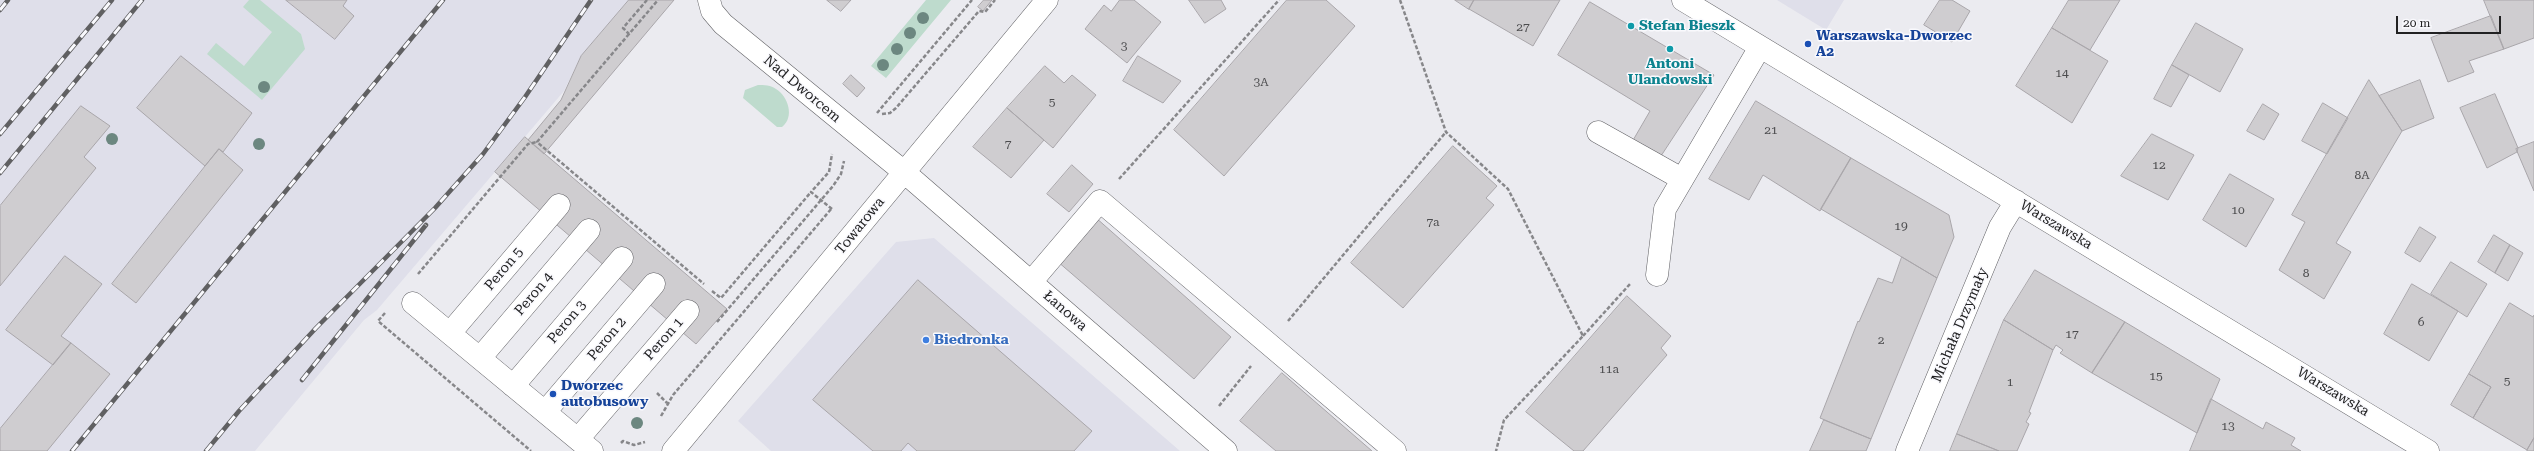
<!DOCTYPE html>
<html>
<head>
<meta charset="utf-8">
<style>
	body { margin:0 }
	#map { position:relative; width:2534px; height:451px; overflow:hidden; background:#ebebf0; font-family:"Roboto Serif",serif }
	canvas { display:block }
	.scale { position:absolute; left:2396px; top:16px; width:105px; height:18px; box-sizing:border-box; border:2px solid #212122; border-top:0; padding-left:5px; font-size:12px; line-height:14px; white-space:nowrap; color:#212122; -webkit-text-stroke:3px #f9f9fd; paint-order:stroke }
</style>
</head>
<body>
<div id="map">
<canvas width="2534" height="451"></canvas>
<div class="scale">20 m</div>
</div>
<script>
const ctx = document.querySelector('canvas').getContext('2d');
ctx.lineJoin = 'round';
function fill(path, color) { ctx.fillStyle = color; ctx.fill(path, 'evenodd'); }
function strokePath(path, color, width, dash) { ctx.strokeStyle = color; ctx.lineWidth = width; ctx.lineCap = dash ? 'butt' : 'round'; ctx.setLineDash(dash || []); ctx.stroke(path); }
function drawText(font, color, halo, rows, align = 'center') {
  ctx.font = font + ' "Roboto Serif",serif'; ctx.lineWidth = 3; ctx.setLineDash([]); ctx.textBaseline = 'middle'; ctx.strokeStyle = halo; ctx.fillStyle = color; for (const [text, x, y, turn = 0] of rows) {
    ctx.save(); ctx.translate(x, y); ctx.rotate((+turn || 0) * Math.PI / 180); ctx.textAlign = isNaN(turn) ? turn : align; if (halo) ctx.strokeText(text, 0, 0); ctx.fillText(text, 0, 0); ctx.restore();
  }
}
const built = new Path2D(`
	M0,0H629L581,56L564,91L377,310L364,320L255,451H0Z
	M1777,0H1844L1826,30Z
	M934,238L1180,451H771L738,421L896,242Z`);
const green = new Path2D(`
	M249,0H260L301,34L305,49L262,100L207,54L216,43L244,66L272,32L243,7Z
	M926,0H951L886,78L871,66Z
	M758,85C764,85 771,85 776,89C788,96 795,117 782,127H777L743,98L745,90Z`);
const building = new Path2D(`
	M286,0H347L343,6L354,16L335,39Z
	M629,0H674L544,154L528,140L561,100L581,56Z
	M827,0H851L841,11Z
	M984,0H992L983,11L978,7Z
	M1120,0H1134L1161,22L1127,63L1085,29L1104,5L1111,11Z
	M1189,0H1221L1226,9L1205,23Z
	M1287,0H1326L1355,26L1224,176L1174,130Z
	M1455,0H1474L1469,9Z
	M1474,0H1560L1533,46L1469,9Z
	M1940,0H1952L1970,11L1952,42L1924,25Z
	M2069,0H2120L2090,50L2052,28Z
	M2484,0H2534V38L2504,49Z
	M1590,2L1714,75L1659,159L1632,142L1650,111L1558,55Z
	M2491,16L2504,49L2469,61L2474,72L2448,82L2431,38Z
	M2196,23L2243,49L2220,92L2172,65Z
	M2052,28L2108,61L2072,123L2016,86Z
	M181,56L252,113L223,152L219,149L205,166L137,108Z
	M1138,56L1181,81L1163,103L1123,81Z
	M2172,65L2189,75L2171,107L2154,99Z
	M1045,66L1064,83L1072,75L1096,95L1053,148L1007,108Z
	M851,75L865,88L857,97L843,84Z
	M2369,80L2402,131L2336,243L2351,252L2324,299L2279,270L2305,222L2292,215Z
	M2420,80L2434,118L2402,131L2379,96Z
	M2495,94L2518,148L2517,152L2487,168L2460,108Z
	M1756,101L1851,158L1820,211L1763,175L1749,200L1709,179Z
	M2323,103L2348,118L2327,154L2302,141Z
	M2263,104L2279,114L2264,140L2247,131Z
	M81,106L110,126L84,157L96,168L0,286V206Z
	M1007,108L1044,140L1011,178L973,147Z
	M2152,134L2194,155L2168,200L2121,176Z
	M525,137L727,309L696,344L495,172Z
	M2534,142V191L2516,149Z
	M1453,146L1497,186L1486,198L1494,205L1403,308L1351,263Z
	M219,149L243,170L136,303L112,284Z
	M1851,158L1949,215L1954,237L1937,278L1821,209Z
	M1072,165L1093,184L1069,212L1047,194Z
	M2230,174L2274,199L2246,247L2203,220Z
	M1095,217L1231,337L1194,379L1057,261Z
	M2420,227L2436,237L2420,262L2405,253Z
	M2494,235L2510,245L2495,273L2478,262Z
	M2510,245L2523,253L2508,281L2495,273Z
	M65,256L102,284L61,336L71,343L53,365L6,330Z
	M1902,257L1937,278L1871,439L1820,418L1858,321L1859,322L1878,278L1892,283Z
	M2451,262L2487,284L2467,317L2431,294Z
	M2035,270L2125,322L2092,373L2060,353L2063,350L2056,345L2053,350L2004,320Z
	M918,280L1092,431L1074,451H917L908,443L901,451H873L813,400Z
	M2412,284L2458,311L2429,361L2384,334Z
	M1627,296L1671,336L1661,348L1667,355L1583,451H1574L1526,412Z
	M2510,303L2533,317L2534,315V438L2527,450L2473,418L2491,387L2469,374Z
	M2004,320L2053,350L2029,412L2031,413L2026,422L2029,424L2017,451H1999L1957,434Z
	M2125,322L2220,379L2197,433L2092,373Z
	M71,343L110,374L47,451H0V429Z
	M1282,373L1372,451H1276L1240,421Z
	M2469,374L2491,387L2473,418L2451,405Z
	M2211,399L2263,429L2266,422L2295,438L2291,445L2301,451H2190Z
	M1824,420L1871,439L1866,451H1810Z
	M1957,434L1999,451H1950Z
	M2534,438V451H2527V450Z`);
const path = new Path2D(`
	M647,0L623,28L629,34L658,0
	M1400,0L1446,132L1508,189L1583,336L1504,420L1496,451
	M629,34L537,142L704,284
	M877,113L972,0
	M882,114L890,113L896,108L979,11L985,12L995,0
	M1119,179L1279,0
	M832,209L811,192L829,172L832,154
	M418,274L528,144L537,142
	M712,291L721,298L811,192
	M385,313L378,321L531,451
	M1288,321L1446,132
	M717,322L833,186L841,174L844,161
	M1583,336L1630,284
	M657,393L667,403
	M1219,406L1251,366
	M661,416L673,395L832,208
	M621,443L623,441L634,445L645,442`);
const minor = new Path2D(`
	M709,0L712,11L723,24L904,172L1226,451
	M1683,0L2428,451
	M1598,132L1682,179
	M1657,275L1665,209L1760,47
	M1031,282L1100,201L1395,451
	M413,303L592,451
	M450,333L559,205
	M480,358L589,230
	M513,386L622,258
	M545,412L654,284
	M578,439L688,311
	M673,451L1047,0
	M1907,451L2000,227L2016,201`);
const rail = new Path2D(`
	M0,10L8,0
	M0,134L112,0
	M0,173L142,0
	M302,380L426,225
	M72,451L443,0
	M206,451L239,411L316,328L435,208L483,154L525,97L591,0`);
const trees = [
	[923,18],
	[910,33],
	[897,49],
	[883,65],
	[264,87],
	[112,139],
	[259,144],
	[637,423]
];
const markers = [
	[1631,26,4,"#0f9aa8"],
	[1808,44,4,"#1a4fb4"],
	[1670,49,4,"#0f9aa8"],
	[926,340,4,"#3f7fe0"],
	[553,394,4,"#1a4fb4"]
];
const numberNames = [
	["27",1523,27],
	["3",1124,46],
	["14",2062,73],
	["3A",1261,82],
	["5",1052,102],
	["21",1771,130],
	["7",1008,144],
	["12",2159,165],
	["8A",2362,175],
	["10",2238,210],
	["7a",1433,222],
	["19",1901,226],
	["8",2306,273],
	["6",2421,322],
	["17",2072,334],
	["2",1881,340],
	["11a",1609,369],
	["15",2156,376],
	["5",2507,381],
	["1",2010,382],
	["13",2228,426]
];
const cultureNames = [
	["Stefan Bieszk",1639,26],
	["Antoni",1670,64,"center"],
	["Ulandowski",1670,80,"center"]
];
const transitNames = [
	["Warszawska-Dworzec",1816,36],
	["A2",1816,52],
	["Dworzec",561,386],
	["autobusowy",561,402]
];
const streetNames = [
	["Nad Dworcem",802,89,40],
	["Warszawska",2056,225,31],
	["Towarowa",860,226,-51],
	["Peron 5",504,269,-50],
	["Peron 4",534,294,-50],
	["Łanowa",1065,311,41],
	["Peron 3",567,322,-50],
	["Michała Drzymały",1960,325,-67],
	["Peron 2",607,339,-50],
	["Peron 1",664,339,-49],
	["Warszawska",2333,392,31]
];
const shopNames = [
	["Biedronka",934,340]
];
fill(built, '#dfdfea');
fill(green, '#bedbcd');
fill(building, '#cfcdd0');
strokePath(building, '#a9a6aa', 1);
strokePath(minor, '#616165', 23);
strokePath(path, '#87878a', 2.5, [4, 2]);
strokePath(minor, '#fff', 22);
strokePath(rail, '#606062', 4.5);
strokePath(rail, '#f9f9fd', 3, [9]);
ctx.fillStyle = '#6c8780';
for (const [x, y] of trees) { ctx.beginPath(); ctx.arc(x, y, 6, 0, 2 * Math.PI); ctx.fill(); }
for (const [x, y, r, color] of markers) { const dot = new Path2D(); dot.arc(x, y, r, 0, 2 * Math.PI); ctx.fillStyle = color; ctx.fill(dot); strokePath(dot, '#f9f9fd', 1.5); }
drawText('12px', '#4c4c4e', null, numberNames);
drawText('bold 14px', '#0d838f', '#f9f9fd', cultureNames, 'left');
drawText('bold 14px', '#164399', '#f9f9fd', transitNames, 'left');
drawText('14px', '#212122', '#f9f9fd', streetNames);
drawText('bold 14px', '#366cbe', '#f9f9fd', shopNames, 'left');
</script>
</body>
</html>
